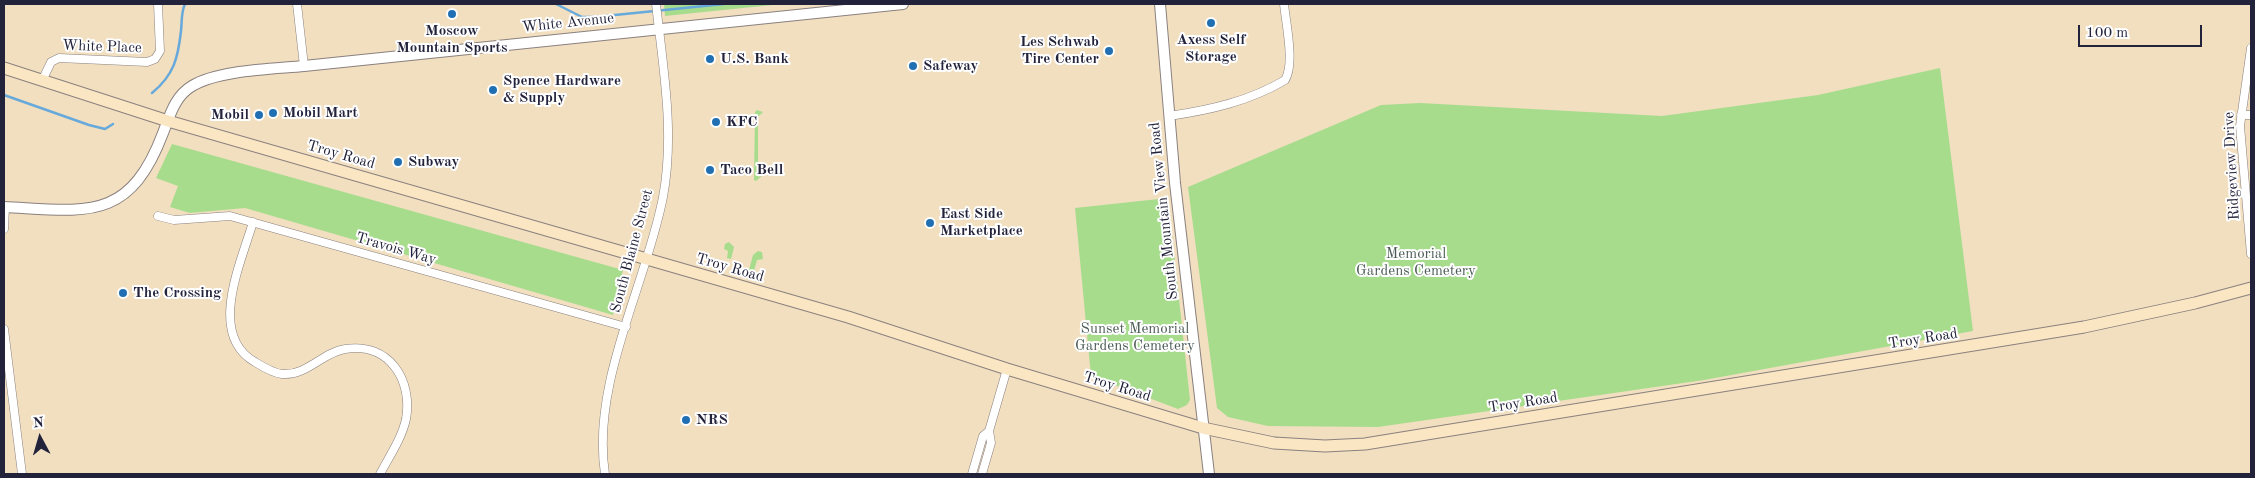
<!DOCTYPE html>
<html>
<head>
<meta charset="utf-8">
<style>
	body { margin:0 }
	#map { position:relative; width:2255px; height:478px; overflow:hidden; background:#f1dfc0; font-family:"Old Standard TT",serif }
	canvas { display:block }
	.frame { position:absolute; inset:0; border:5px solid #22223b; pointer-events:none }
	.north { position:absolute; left:15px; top:413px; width:50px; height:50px; -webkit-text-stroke:4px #fff; paint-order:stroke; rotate:354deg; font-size:14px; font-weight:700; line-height:20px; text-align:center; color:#22223b }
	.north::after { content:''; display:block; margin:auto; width:18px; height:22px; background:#22223b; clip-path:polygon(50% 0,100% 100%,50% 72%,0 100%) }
	.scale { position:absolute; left:2078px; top:25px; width:124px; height:22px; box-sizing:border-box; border:2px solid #22223b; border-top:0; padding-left:6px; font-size:15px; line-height:18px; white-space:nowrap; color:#22223b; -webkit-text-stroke:4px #fff; paint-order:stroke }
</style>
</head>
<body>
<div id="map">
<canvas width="2255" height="478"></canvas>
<div class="frame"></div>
<div class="north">N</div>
<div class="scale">100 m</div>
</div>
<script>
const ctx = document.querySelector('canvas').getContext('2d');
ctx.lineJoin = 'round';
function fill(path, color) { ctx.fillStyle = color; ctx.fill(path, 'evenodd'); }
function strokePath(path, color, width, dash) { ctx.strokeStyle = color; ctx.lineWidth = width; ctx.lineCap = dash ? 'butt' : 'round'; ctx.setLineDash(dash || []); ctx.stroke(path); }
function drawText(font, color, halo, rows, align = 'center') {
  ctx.font = font + ' "Old Standard TT",serif'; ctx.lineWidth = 4; ctx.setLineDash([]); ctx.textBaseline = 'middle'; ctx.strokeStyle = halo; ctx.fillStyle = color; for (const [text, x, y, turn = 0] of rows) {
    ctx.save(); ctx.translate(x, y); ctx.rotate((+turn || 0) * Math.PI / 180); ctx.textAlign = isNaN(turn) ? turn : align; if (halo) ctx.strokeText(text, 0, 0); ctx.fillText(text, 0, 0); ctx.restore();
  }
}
const green = new Path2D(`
	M664,4H782L665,16Z
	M1940,68L1973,331L1704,380L1378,427L1268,426L1228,417L1217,408L1188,187L1381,105L1420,103L1662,116L1818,95Z
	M757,110L763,112L758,117V177L763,175L756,181L754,180L755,112Z
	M172,144L623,270L613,315L245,208L190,213L170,207L178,186L156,178Z
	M1168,198L1190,400L1187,405L1178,409L1091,376L1075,208Z
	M729,242L734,247L731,259L727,258L728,251L724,249L725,244Z
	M758,251L762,252L763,259L757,260L754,271L749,270L753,255Z`);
const stream = new Path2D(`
	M556,4L582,17H595L724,4
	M152,93C174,75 178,58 181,31C182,22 181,12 185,4
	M4,95L89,125L105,129L113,124`);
const minor = new Path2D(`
	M297,4L304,66
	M2251,48L2240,126L2251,254
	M42,81L51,62L59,58L147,62L155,59L160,51L158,4
	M2241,115H2251
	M1169,116C1210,110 1250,101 1285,80C1295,64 1286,24 1284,4
	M158,216L174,220L230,216L626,327
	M253,222C241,263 207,335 255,362C263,367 273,373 282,374C307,376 323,352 345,349C389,342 413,380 406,419C402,438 389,457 380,474
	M4,229L5,207
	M4,329L22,474
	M605,474C591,383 646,285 663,197C675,133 663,67 656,4
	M972,474L983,436L989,431
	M982,474L991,443L989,431L1007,369`);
const tertiary = new Path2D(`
	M1160,4L1175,183L1209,474
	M4,207C86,211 129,223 163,133C170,115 175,96 192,86C218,70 273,69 304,66L903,4`);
const secondary = new Path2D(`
	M4,68L168,121L848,317L1007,369L1203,428L1274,443L1325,446L1365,444L2084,327L2195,303L2251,288`);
const markers = [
	[452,14,5,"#1f6fb2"],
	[1211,23,5,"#1f6fb2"],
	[1109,51,5,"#1f6fb2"],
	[710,59,5,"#1f6fb2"],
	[913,66,5,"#1f6fb2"],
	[493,90,5,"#1f6fb2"],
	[273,113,5,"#1f6fb2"],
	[259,115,5,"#1f6fb2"],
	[716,122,5,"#1f6fb2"],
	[398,162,5,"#1f6fb2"],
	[710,170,5,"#1f6fb2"],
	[930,223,5,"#1f6fb2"],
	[123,293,5,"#1f6fb2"],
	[686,420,5,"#1f6fb2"]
];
const streetNames = [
	["White Avenue",568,23,-6],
	["White Place",102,47,2],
	["Troy Road",341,155,16],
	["Ridgeview Drive",2232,166,-93],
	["South Mountain View Road",1164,211,-96],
	["Travois Way",396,249,16],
	["South Blaine Street",632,251,-75],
	["Troy Road",730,268,16],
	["Troy Road",1923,339,-9],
	["Troy Road",1117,387,17],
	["Troy Road",1523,403,-9]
];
const poiNames = [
	["Moscow",452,31,"center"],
	["Mountain Sports",452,48,"center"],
	["Axess Self",1211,40,"center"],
	["Storage",1211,57,"center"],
	["Les Schwab",1099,42,"right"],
	["Tire Center",1099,59,"right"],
	["U.S. Bank",720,59],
	["Safeway",923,66],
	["Spence Hardware",503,81],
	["& Supply",503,98],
	["Mobil Mart",283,113],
	["Mobil",249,115,"right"],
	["KFC",726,122],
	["Subway",408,162],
	["Taco Bell",720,170],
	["East Side",940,214],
	["Marketplace",940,231],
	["The Crossing",133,293],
	["NRS",696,420]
];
const parkNames = [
	["Memorial",1416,254],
	["Gardens Cemetery",1416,271],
	["Sunset Memorial",1135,329],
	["Gardens Cemetery",1135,346]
];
fill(green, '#a7dc8d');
strokePath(stream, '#67a9db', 2.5);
strokePath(minor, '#8a807e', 9);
strokePath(tertiary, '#8a807e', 12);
strokePath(secondary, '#8a807e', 13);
strokePath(minor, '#fff', 8);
strokePath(tertiary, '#fff', 10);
strokePath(secondary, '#fbe6c4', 11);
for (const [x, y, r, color] of markers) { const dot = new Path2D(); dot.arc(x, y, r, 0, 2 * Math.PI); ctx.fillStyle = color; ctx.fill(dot); strokePath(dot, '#fff', 2); }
drawText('15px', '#22223b', '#fff', streetNames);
drawText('bold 15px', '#22223b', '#fff', poiNames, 'left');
drawText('15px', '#4a5a54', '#fff', parkNames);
</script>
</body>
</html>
